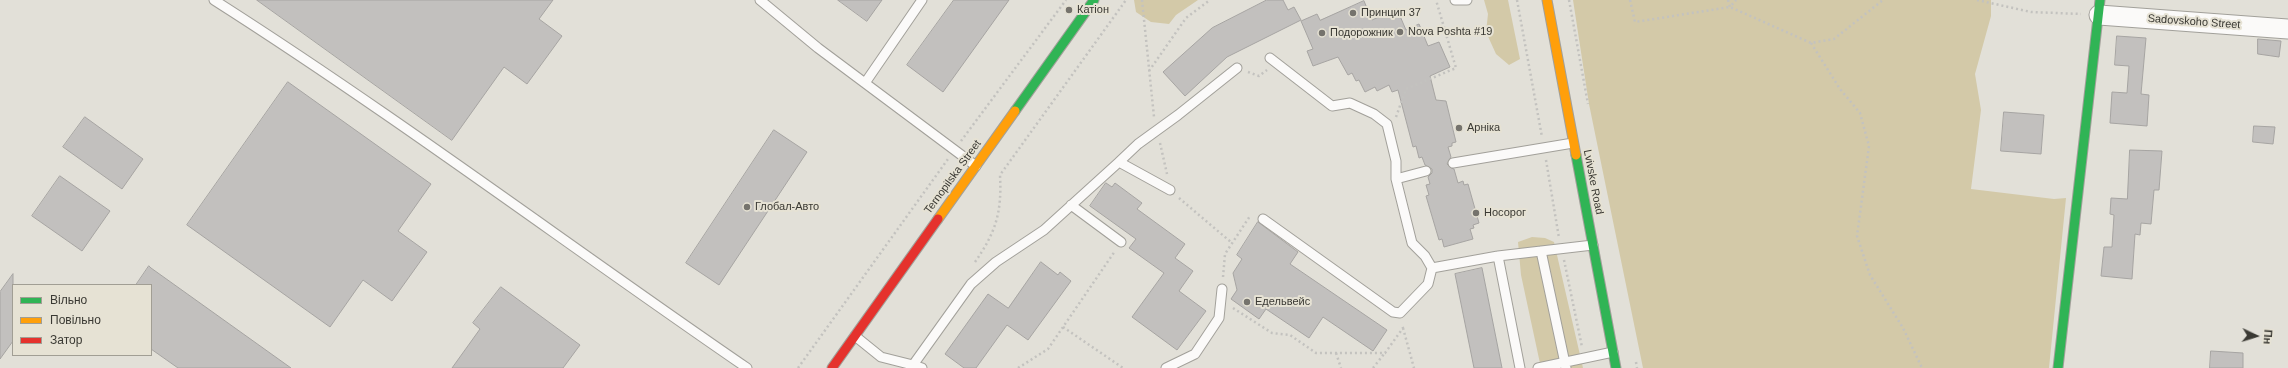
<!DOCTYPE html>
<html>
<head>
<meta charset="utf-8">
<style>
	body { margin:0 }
	#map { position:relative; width:2288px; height:368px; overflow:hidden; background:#e2e0d8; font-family:Arial,sans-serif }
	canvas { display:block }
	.legend { position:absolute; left:12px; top:284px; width:140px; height:72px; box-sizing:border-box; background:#e6e2d4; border:1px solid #a19e94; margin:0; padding:5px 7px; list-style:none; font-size:12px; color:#3a3933 }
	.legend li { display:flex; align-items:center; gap:8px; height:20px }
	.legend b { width:20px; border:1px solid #a19e94 }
	.north { position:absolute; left:2236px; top:316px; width:40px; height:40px; -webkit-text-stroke:3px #e6e2d4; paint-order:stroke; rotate:94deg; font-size:11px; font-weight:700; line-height:16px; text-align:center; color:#3a3933 }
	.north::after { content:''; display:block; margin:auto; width:14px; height:18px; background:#3a3933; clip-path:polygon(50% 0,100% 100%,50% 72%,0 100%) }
</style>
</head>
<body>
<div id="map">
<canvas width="2288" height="368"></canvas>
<ul class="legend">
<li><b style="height:5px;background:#30b455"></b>Вільно</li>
<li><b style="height:5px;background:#ff9f0a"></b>Повільно</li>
<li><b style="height:5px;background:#e5322d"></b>Затор</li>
</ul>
<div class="north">Пн</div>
</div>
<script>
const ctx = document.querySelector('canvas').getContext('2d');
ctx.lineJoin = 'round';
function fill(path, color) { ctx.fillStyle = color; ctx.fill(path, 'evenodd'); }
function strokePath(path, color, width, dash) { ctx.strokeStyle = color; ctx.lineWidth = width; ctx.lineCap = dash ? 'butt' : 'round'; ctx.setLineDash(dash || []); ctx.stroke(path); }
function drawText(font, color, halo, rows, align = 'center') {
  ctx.font = font + ' Arial,sans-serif'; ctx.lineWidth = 4; ctx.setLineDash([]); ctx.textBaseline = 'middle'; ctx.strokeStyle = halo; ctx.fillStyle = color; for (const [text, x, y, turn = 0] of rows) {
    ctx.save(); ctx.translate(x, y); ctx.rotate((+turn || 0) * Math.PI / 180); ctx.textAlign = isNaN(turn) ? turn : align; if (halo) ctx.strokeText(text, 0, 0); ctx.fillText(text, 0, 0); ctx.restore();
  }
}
const green = new Path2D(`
	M1134,0H1198L1176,15L1169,24L1151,22L1136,12Z
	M1484,0H1508L1520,59L1509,65L1496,54L1486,32L1488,14Z
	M1573,0H1991V16L1975,74L1981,110L1971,189L2054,199L2066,198L2049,368H1643L1589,104Z
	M1532,237L1545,238L1554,242L1583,368H1541L1521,275L1518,242Z`);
const building = new Path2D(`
	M257,0H553L539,19L562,36L527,84L504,67L452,140Z
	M838,0H882L867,21Z
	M954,0H1009L943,92L907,65Z
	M1267,0H1283L1288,10L1294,7L1301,20L1227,57L1185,96L1163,72L1212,28Z
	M1364,1L1372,20L1397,9L1406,30L1419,24L1428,46L1439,42L1450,67L1430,76L1436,100L1446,101L1456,142L1452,143V146L1448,147L1451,157L1447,164L1451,168L1454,169L1458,183L1463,181L1464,185L1468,184L1479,223L1473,225L1474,228L1470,229L1473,239L1444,247L1442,239L1439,240L1426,196L1429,195L1426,185L1430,184L1428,177L1432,173V169L1425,165L1422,157L1419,158L1416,146L1413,147L1398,90L1392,92L1389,85L1377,91L1375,87L1365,92L1359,80L1356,81L1352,73L1348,75L1338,57L1313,66L1307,51L1313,49L1301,21L1317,14L1320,20Z
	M2117,36L2146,38L2141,94L2149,95L2147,126L2110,123L2112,92L2127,93L2129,66L2115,65Z
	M2258,39L2281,41L2279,57L2258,54Z
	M288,82L431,184L398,231L427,252L392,301L363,280L330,327L187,225Z
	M2004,112L2044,115L2041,154L2001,151Z
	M85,117L143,159L122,189L63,147Z
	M2254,126L2275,127L2273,144L2253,142Z
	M774,130L807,152L719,285L686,263Z
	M2130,150L2162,151L2159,190H2154L2151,224L2141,223L2140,235L2135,234L2132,279L2101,276L2104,247H2112L2114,215L2110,214L2111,198L2127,199Z
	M60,176L110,211L82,251L32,216Z
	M1106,183L1112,187L1115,183L1142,203L1137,209L1185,244L1175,258L1193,271L1179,291L1206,311L1177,350L1132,317L1164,273L1129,248L1136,239L1090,206Z
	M1258,222L1298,252L1290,264L1387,330L1373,351L1323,317L1309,338L1266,309L1259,319L1231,299L1237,290L1233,273L1242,259L1237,255Z
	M1041,262L1058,275L1060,272L1071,281L1028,340L1007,325L976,368H964L945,354L988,294L1008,308Z
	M149,266L151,268L291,368H178L151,349V285H136Z
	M1482,268L1502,368H1474L1455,274Z
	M13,274V341L0,359V292Z
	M501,287L580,345L563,368H452L480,329L473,323Z
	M2211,351L2243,353V368H2210Z`);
const path = new Path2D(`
	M1142,0L1154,117
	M1517,0L1542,137
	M1569,0L1588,104
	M1630,0L1635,22L1730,7L1811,43L1834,39L1883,0
	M1728,0L1730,7L1736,0
	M1977,0L2031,12L2081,14
	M1811,43L1840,89L1860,113L1869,146L1857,236L1870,275L1903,328L1922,368
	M1149,71L1186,18L1210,0
	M1248,72L1259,76L1267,70
	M1396,117L1406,89L1456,68L1436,0
	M961,141L1066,0
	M1160,143L1167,174
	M1546,160L1559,238
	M1179,198L1232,243
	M1564,260L1582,347
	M975,262C996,232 1002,212 1000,175L1126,0
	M1223,277L1225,254L1250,216
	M1233,308L1272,333L1290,335L1316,353H1385L1403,328L1402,324
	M1063,327L1123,368
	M1403,328L1414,368
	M1336,353L1341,368
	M1636,362L1637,368
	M798,368L948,159
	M1018,368L1048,349L1115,251
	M1373,368L1384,354`);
const lane = new Path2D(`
	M214,0C396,116 569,246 747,368
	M760,0L818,48L976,166
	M1455,0H1467
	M1270,58L1332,106L1350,103L1374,114L1387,124L1396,161V179L1412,243L1425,256L1432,268L1498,256L1593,245
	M865,83L922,0
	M1453,163L1573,143
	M1396,179L1426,171
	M1170,190L1119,162L1138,144L1178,115L1237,68
	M1071,205L1121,242
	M1263,219L1393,312L1400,313L1428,284L1432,268
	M1541,251L1566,368
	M1498,256L1520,368
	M855,336L881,357L913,365L971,284L996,262L1044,230L1119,162
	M912,368L913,365L922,368
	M1166,368L1195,354L1219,318L1222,289
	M1538,368L1613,352`);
const street = new Path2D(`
	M2099,15L2288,29`);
const fast = new Path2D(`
	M1015,111L1094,0
	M1576,155L1616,368
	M2058,368L2100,0`);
const slow = new Path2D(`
	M1547,0L1576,155
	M938,219L1015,111`);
const jam = new Path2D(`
	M832,368L938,219`);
const markers = [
	[1069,10,4,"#75736d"],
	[1353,13,4,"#75736d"],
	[1400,32,4,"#75736d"],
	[1322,33,4,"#75736d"],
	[1459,128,4,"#75736d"],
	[747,207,4,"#75736d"],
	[1476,213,4,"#75736d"],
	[1247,302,4,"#75736d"]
];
const poiNames = [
	["Катіон",1077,10],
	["Принцип 37",1361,13],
	["Nova Poshta #19",1408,32],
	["Подорожник",1330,33],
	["Арніка",1467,128],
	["Глобал-Авто",755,207],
	["Носорог",1484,213],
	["Едельвейс",1255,302]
];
const streetNames = [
	["Sadovskoho Street",2194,22,4],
	["Ternopilska Street",953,177,-54],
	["Lvivske Road",1593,182,79]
];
fill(green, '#d3c9a8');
fill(building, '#c2c0be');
strokePath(building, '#a6a4a2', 1);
strokePath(lane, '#a2a09a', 11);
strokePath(street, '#a2a09a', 21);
strokePath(fast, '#a2a09a', 11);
strokePath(slow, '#a2a09a', 11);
strokePath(jam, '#a2a09a', 11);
strokePath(path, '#c3c2bf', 2.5, [2, 3]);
strokePath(lane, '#fbfaf9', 9);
strokePath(street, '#fbfaf9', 19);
strokePath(fast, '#30b455', 9);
strokePath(slow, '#ff9f0a', 9);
strokePath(jam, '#e5322d', 9);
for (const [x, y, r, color] of markers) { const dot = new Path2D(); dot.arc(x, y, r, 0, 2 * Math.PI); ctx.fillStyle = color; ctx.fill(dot); strokePath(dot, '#e6e2d4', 1.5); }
drawText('11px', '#3a3933', '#e6e2d4', poiNames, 'left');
drawText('11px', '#3a3933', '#e6e2d4', streetNames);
</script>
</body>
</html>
